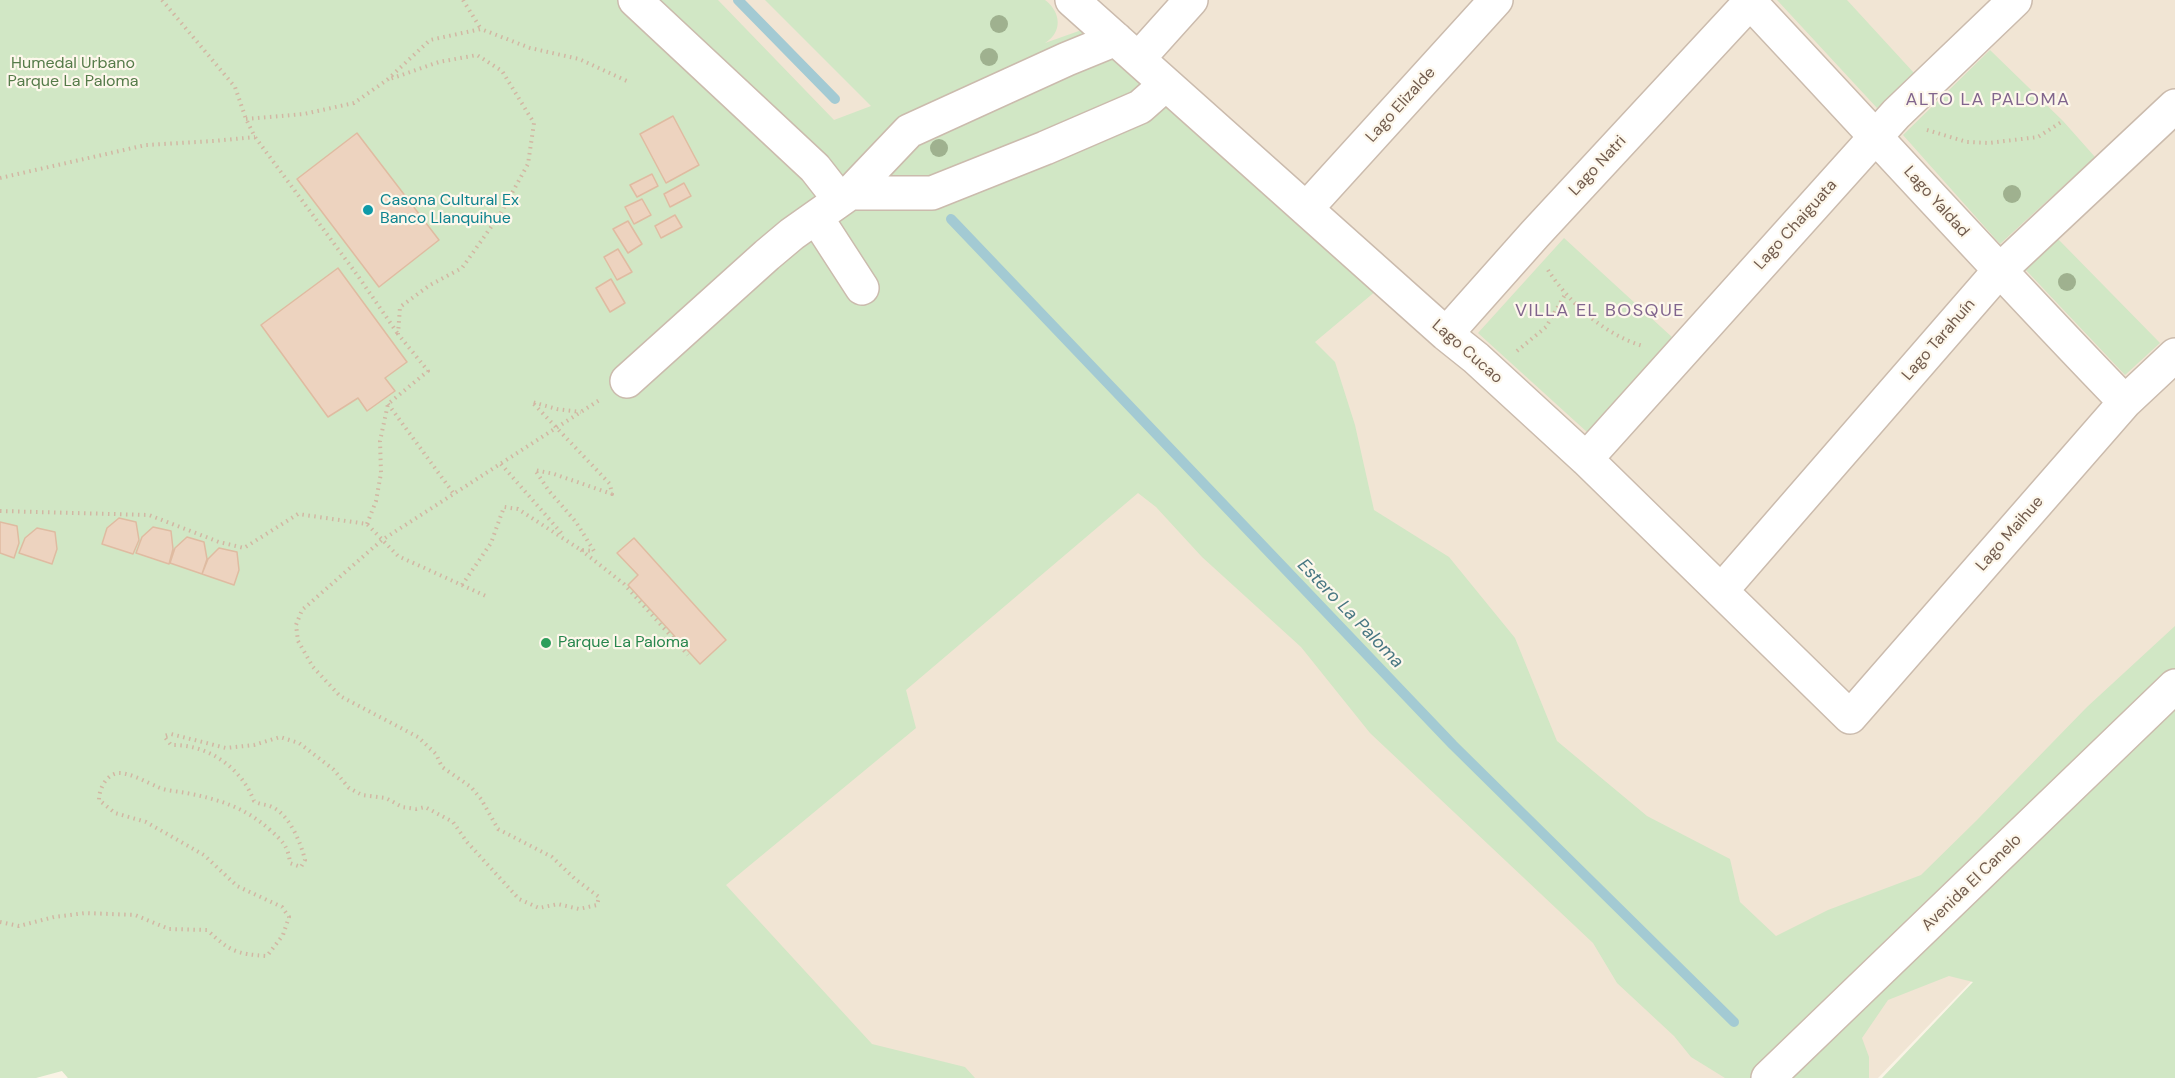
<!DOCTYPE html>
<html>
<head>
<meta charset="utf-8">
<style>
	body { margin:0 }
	canvas { display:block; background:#faf3e5 }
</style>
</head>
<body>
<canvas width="2175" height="1078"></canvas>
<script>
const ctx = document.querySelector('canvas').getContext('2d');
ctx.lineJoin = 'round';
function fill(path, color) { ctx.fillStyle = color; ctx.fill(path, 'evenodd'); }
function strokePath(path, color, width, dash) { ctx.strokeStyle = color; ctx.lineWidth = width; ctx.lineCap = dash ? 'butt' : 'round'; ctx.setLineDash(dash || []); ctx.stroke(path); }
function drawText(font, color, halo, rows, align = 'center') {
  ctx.font = font + ' "DM Sans",sans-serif'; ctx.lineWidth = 4.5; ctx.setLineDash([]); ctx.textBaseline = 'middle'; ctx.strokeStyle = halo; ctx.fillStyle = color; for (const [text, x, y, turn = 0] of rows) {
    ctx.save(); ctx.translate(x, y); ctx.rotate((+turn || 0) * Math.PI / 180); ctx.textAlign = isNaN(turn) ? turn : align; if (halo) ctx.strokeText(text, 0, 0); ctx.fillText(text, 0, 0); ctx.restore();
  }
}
const residential = new Path2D(`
	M0,0H2175V770L1878,1078H68L62,1071Z`);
const green = new Path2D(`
	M0,0H718L834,120L871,106L765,0H1045C1061,12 1063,32 1045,43L1093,26L1377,290L1315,342L1335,362L1355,425L1374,510L1449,557L1515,638L1557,741L1647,816L1730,859L1740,902L1776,936L1828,910L1921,875L1977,820L2087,707L2175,626V1078H1882L1973,982L1949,976L1888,1000L1862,1038L1869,1057V1078H1725L1691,1057L1674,1036L1617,983L1593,943L1370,733L1301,647L1202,557L1156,507L1138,493L906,690L916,728L726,885L872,1044L965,1067L975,1078H68L62,1071L36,1078H0Z
	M1777,0H1847L1914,73L1877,108Z
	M1990,50L2063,121L2095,157L2000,244L1903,135Z
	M1564,238L1673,338L1587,432L1478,333Z
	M2058,239L2160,343L2125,375L2024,268Z`);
const stream = new Path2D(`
	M738,0L835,99
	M951,219L1453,745L1734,1022`);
const building = new Path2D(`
	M673,116L699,165L666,183L640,134Z
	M357,133L439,240L379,287L297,179Z
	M652,174L658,186L637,197L630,185Z
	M684,183L691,196L670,207L664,194Z
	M642,199L651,215L634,224L625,207Z
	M675,215L682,227L661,238L655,226Z
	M628,221L642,244L628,253L613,229Z
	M618,249L632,272L617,280L604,257Z
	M338,268L407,362L385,378L395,391L367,411L358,398L328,417L261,325Z
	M611,279L625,303L610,312L596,288Z
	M119,518L136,522L139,540L133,554L102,544L107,528Z
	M0,522L17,526L19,543L14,558L0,553Z
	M153,527L171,531L173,549L169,564L136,553L142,537Z
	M37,528L55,532L57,549L52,564L19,553L25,538Z
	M187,537L204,542L207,559L202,574L170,563L175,548Z
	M634,538L726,640L700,664L628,585L638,575L617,553Z
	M219,548L237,552L239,570L234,585L202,574L208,559Z`);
const path = new Path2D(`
	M162,0L235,87L246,119L255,137L358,276L398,334
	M463,0L481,29
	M246,119L304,114L354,103L387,80L430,40L481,29L530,48L579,59L629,82
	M1927,130L1967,142L1989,143L2038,137L2063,121
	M0,178L146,145L214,141L255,137
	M1548,270C1569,303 1605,335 1643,346
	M1517,351L1546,327L1566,293
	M388,404L454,494
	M501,464L564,536
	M0,511L149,515L219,542L244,548L298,514L367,524L398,556L488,597
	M367,524L376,501L381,473L380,441L388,404L428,371L398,334L400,307L430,285L462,268L501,213L528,164L534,123L502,71L477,55L439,62L387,80
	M581,550L624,584L688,655
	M462,585L491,543L504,507L518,509L581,550L594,551L576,522L549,491L535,470L554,474L612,494L610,484L532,402L557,409L581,412
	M0,922L19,926L54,917L85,913L135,915L169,929L207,930C230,951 235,954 267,956L283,935L289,917L282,907L237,886L204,855L146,822L115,813L99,800C99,789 106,774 119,773C131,773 148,783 158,787C166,791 177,791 186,793C218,799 244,807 269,829C282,841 288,845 290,863L301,867L305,860C301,843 289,814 272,807C266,804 260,805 254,801C241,767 207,744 171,745L164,736L171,734L226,748L254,745L280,737L299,743L333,769L349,788L362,795L386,798L402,807L416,809L425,807L453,822L467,842L519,899L539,908L558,904L579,909L597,905L599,897L575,879L552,857L498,829L481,799L471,787L442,767L436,754L418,737L340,696L313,667L298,641L296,625L302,610L382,540L601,399`);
const minor = new Path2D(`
	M635,0L815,168L840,200
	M1072,0L1446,334L1476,358L1586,459L1850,717L2125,402L2175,355
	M1748,0C1874,134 1997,270 2125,402
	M1138,59L1191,0
	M850,193H932L1045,148L1140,107L1166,84
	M1306,209L1496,0
	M816,217L862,288
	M1446,334L1535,234L1752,0
	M627,381L767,255L792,234L850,193L909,131L1067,59L1116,39
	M1586,459L1896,114L2015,0
	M1721,591L1999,271L2175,106
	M1768,1078L2175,686`);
const trees = [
	[999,24],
	[989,57],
	[939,148],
	[2012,194],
	[2067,282]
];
const markers = [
	[368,210,6,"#0f9aa8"],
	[546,643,6,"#2e9e5b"]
];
const parkNames = [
	["Humedal Urbano",73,64],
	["Parque La Paloma",73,82]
];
const streetNames = [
	["Lago Elizalde",1401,105,-48],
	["Lago Natri",1598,166,-47],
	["Lago Yaldad",1936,202,48],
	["Lago Chaiguata",1796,225,-48],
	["Lago Tarahuín",1939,340,-49],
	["Lago Cucao",1467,352,41],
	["Lago Maihue",2010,534,-49],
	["Avenida El Canelo",1972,883,-44]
];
const cultureNames = [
	["Casona Cultural Ex",380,201],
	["Banco Llanquihue",380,219]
];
const leisureNames = [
	["Parque La Paloma",558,643]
];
const neighbourhoodNames = [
	["ALTO LA PALOMA",1988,100],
	["VILLA EL BOSQUE",1600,311]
];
const waterNames = [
	["Estero La Paloma",1350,614,46]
];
fill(residential, '#f1e5d4');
fill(green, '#d1e7c5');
strokePath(stream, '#a3cad3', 10);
fill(building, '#edd3bf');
strokePath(building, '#dfbba1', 1.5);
strokePath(minor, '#cbbbad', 36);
strokePath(path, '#d2b7a3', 4, [1.5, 4.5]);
strokePath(minor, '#fff', 33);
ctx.fillStyle = '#9fb18f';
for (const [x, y] of trees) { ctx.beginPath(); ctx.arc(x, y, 9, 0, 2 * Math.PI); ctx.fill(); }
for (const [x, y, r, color] of markers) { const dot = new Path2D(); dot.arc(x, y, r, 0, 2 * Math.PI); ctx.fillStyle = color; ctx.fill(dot); strokePath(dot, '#fdf7eb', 2); }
drawText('16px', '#557b49', '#fdf7eb', parkNames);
drawText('16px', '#715b4d', '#fdf7eb', streetNames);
drawText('16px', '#0d838f', '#fdf7eb', cultureNames, 'left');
drawText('16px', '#27864d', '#fdf7eb', leisureNames, 'left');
ctx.letterSpacing = '1.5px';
drawText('18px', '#81658d', '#fdf7eb', neighbourhoodNames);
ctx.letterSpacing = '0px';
drawText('italic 18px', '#487783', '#fdf7eb', waterNames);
</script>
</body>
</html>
